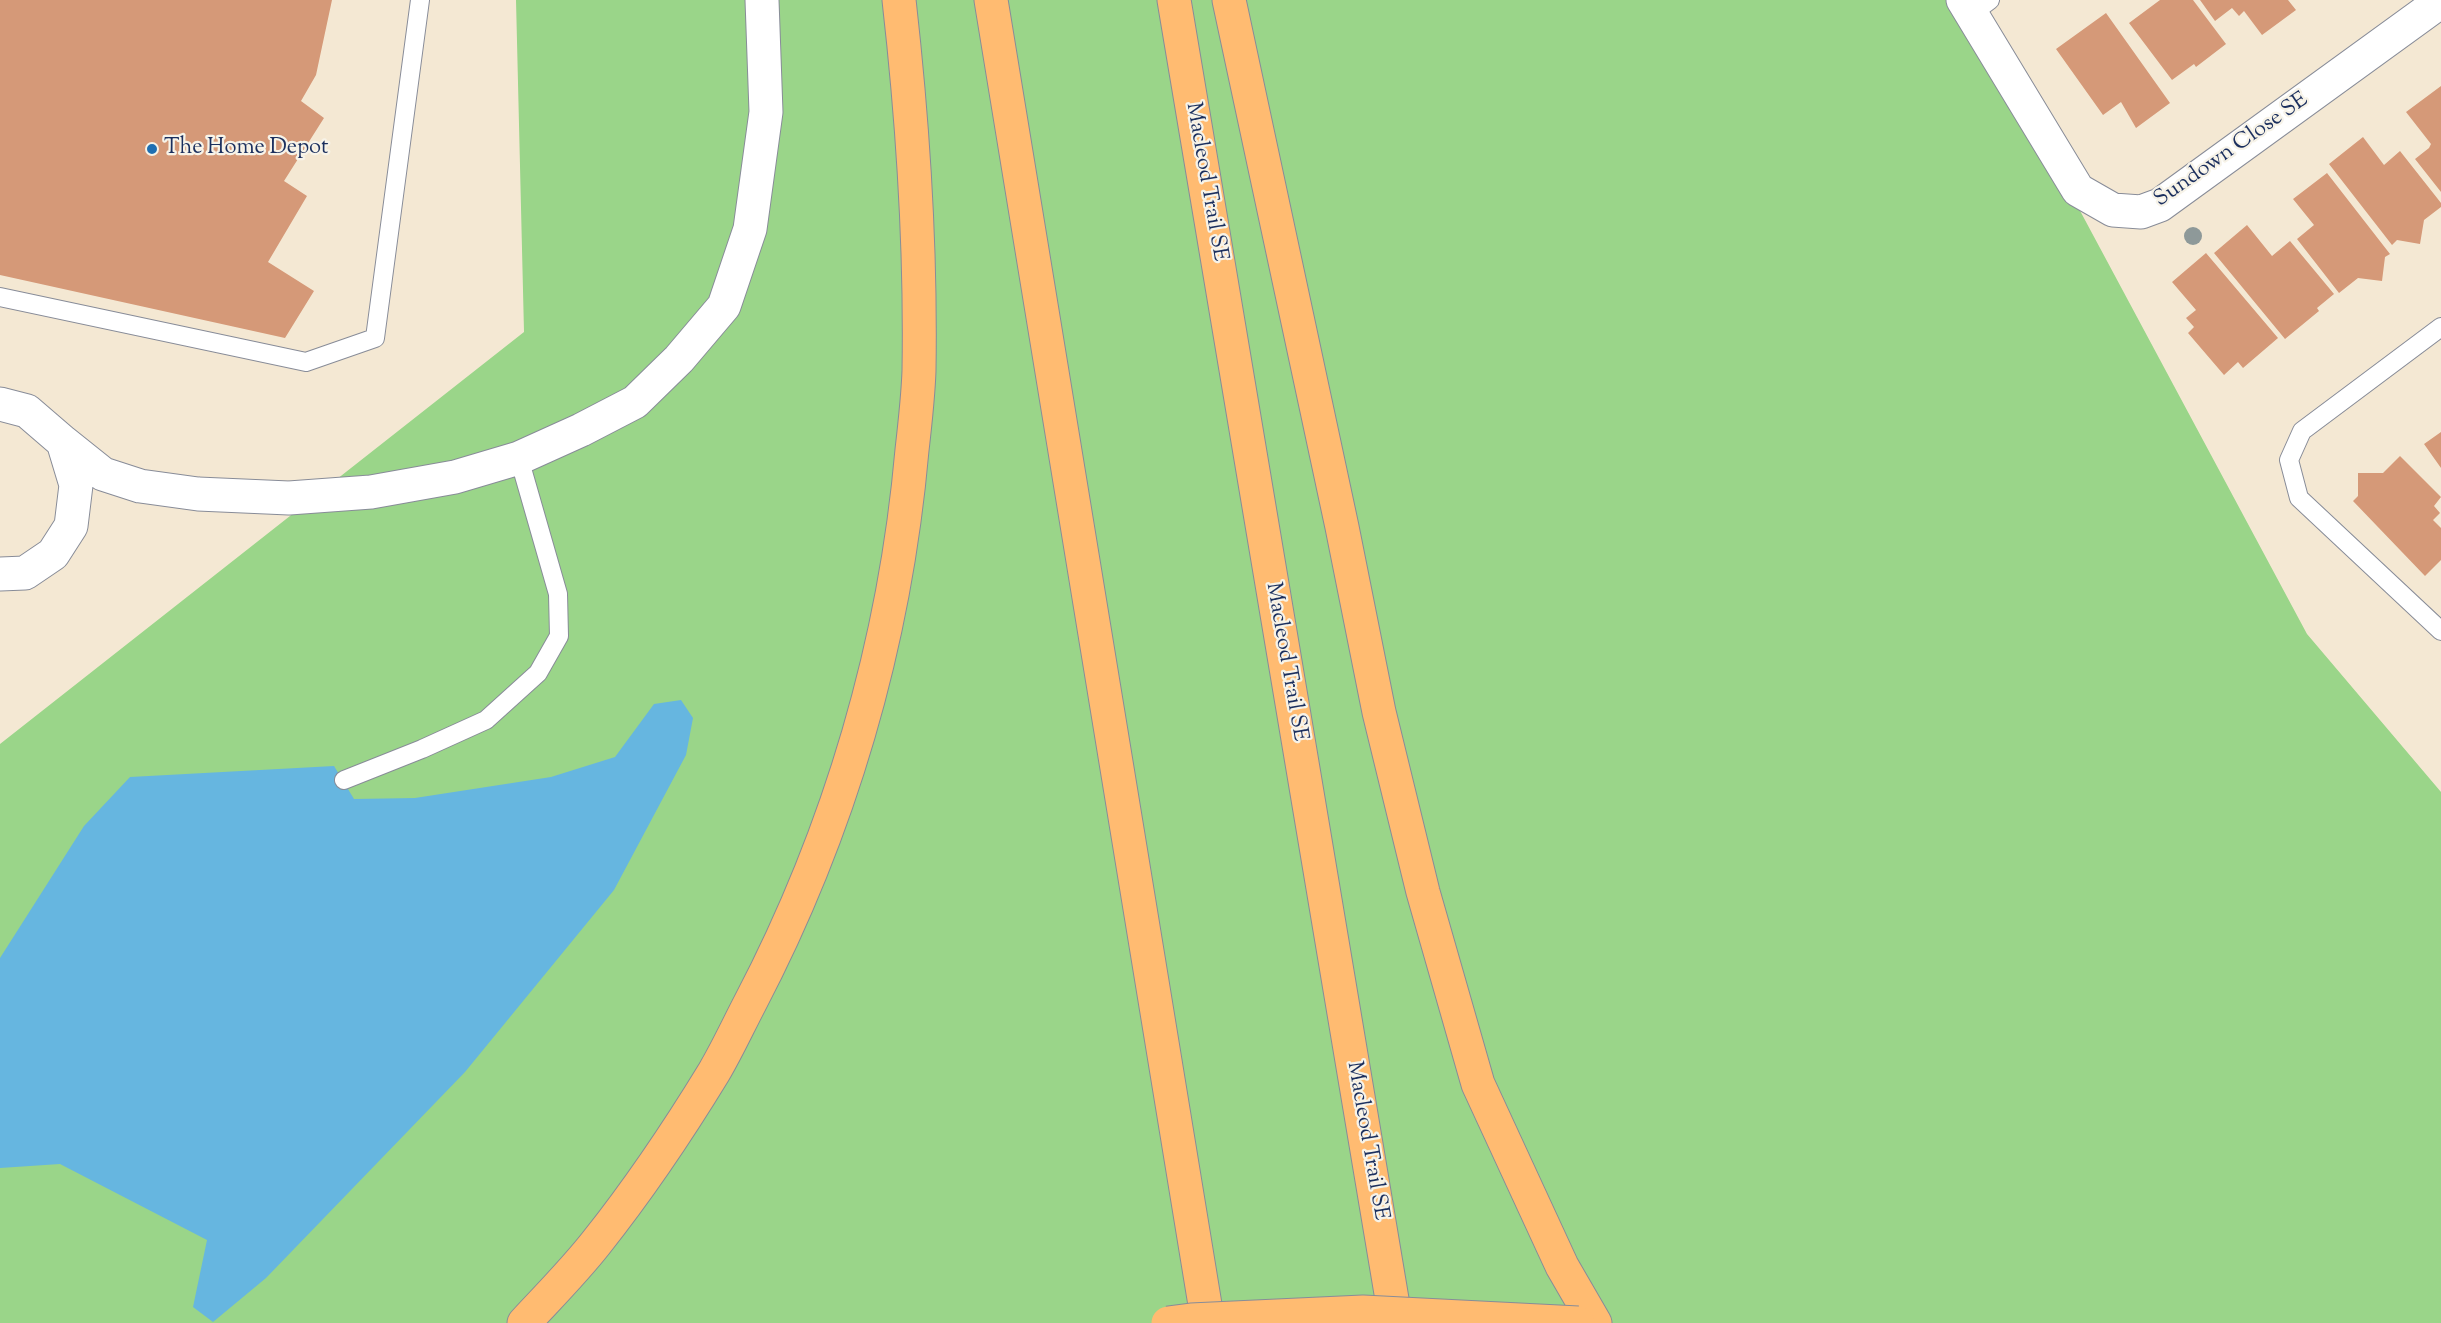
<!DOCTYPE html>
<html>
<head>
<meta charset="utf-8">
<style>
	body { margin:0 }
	canvas { display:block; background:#f4e8d3 }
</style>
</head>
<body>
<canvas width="2441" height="1323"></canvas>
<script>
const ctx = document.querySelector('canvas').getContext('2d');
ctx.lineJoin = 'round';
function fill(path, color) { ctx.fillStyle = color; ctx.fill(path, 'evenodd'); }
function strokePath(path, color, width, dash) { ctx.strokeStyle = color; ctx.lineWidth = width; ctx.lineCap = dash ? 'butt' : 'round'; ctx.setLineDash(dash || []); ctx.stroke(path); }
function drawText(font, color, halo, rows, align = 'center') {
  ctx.font = font + ' "Sorts Mill Goudy",serif'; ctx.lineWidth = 4.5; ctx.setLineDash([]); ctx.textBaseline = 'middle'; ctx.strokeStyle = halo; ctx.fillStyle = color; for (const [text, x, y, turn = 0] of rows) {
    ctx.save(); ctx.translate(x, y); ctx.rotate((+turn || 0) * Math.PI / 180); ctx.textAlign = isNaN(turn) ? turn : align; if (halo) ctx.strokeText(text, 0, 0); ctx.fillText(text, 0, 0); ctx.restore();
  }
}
const green = new Path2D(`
	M516,0H1967L2307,634L2441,792V1323H0V744L524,332Z`);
const water = new Path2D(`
	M681,700L693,718L686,755L614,890L465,1072L266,1278L213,1322L193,1307L207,1240L60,1164L0,1168V958L84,826L130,777L334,766L354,799L415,798L551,777L615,757L654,704Z`);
const building = new Path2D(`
	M0,0H332L316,75L301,101L324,118L284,181L307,196L268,262L314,291L285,338L0,275Z
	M2160,0H2193L2226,44L2196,67L2194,64L2172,80L2129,23Z
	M2200,0H2288L2296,10L2262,35L2244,11L2239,16L2232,8L2215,21Z
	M2106,13L2170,103L2136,128L2121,102L2103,115L2056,49Z
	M2441,86V192L2415,159L2429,148L2431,144L2406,112Z
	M2363,137L2384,165L2400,151L2441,203V207L2424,220L2420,244L2397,240L2392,245L2329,164Z
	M2327,173L2390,254L2385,257L2382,281L2358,278L2339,293L2297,239L2314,225L2293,199Z
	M2247,225L2272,256L2290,241L2334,294L2317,308L2319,311L2285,339L2214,253Z
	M2206,253L2278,338L2243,368L2238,362L2224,375L2188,333L2194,327L2186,318L2196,310L2172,282Z
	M2441,432V468L2424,444Z
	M2400,456L2441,497L2434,506L2440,513L2433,520L2441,528V560L2425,576L2353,501L2358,496V473H2383Z`);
const service = new Path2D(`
	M1970,15L1990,0
	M0,297L306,362L375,338L420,0
	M2441,327L2302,431L2289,460L2299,498L2441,631
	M344,780L422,749L486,720L538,673L559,636L558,594L519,458`);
const minor = new Path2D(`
	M1963,0L2078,190L2113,210L2141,212L2160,205L2441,1`);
const tertiary = new Path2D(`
	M0,404L27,411L63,442L76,485L71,526L53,554L25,573L0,574
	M63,442L103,474L140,486L198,494L289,498L371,492L455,477L519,458L581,430L635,402L679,359L724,306L750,229L766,112L762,0`);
const motorway = new Path2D(`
	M991,0L1208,1323
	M1174,0L1396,1323
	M1229,0L1342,527L1379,712L1423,892L1478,1084L1562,1266L1595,1323
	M524,1323C548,1297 574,1271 596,1243C639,1189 678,1131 714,1072C727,1050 738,1026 750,1003C840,831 895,643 912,450C915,424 918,398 919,371C921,248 913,123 899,0`);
const motorwayBridge = new Path2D(`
	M1168,1323L1191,1320L1363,1312L1578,1323`);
const trees = [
	[2193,236]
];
const markers = [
	[152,149,6,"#1f6fb2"]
];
const poiNames = [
	["The Home Depot",164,149]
];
const streetNames = [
	["Sundown Close SE",2232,151,-35],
	["Macleod Trail SE",1205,182,80],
	["Macleod Trail SE",1285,662,80],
	["Macleod Trail SE",1366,1141,80]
];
fill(green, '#9ad589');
fill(water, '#66b6e0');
fill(building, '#d59978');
strokePath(service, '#888c98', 20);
strokePath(minor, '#888c98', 35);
strokePath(tertiary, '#888c98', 35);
strokePath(motorway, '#888c98', 35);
strokePath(service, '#fff', 18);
strokePath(minor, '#fff', 33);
strokePath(tertiary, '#fff', 33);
strokePath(motorway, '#ffbb71', 33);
strokePath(motorwayBridge, '#888c98', 35, []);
strokePath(motorwayBridge, '#ffbb71', 33);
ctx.fillStyle = '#8e9999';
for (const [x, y] of trees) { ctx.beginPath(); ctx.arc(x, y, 9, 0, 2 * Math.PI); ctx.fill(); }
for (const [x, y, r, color] of markers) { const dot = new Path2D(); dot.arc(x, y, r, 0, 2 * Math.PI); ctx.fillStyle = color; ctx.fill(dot); strokePath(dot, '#f7f3e8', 2); }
drawText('22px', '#1b2f5e', '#f7f3e8', poiNames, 'left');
drawText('22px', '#1b2f5e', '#f7f3e8', streetNames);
</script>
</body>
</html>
